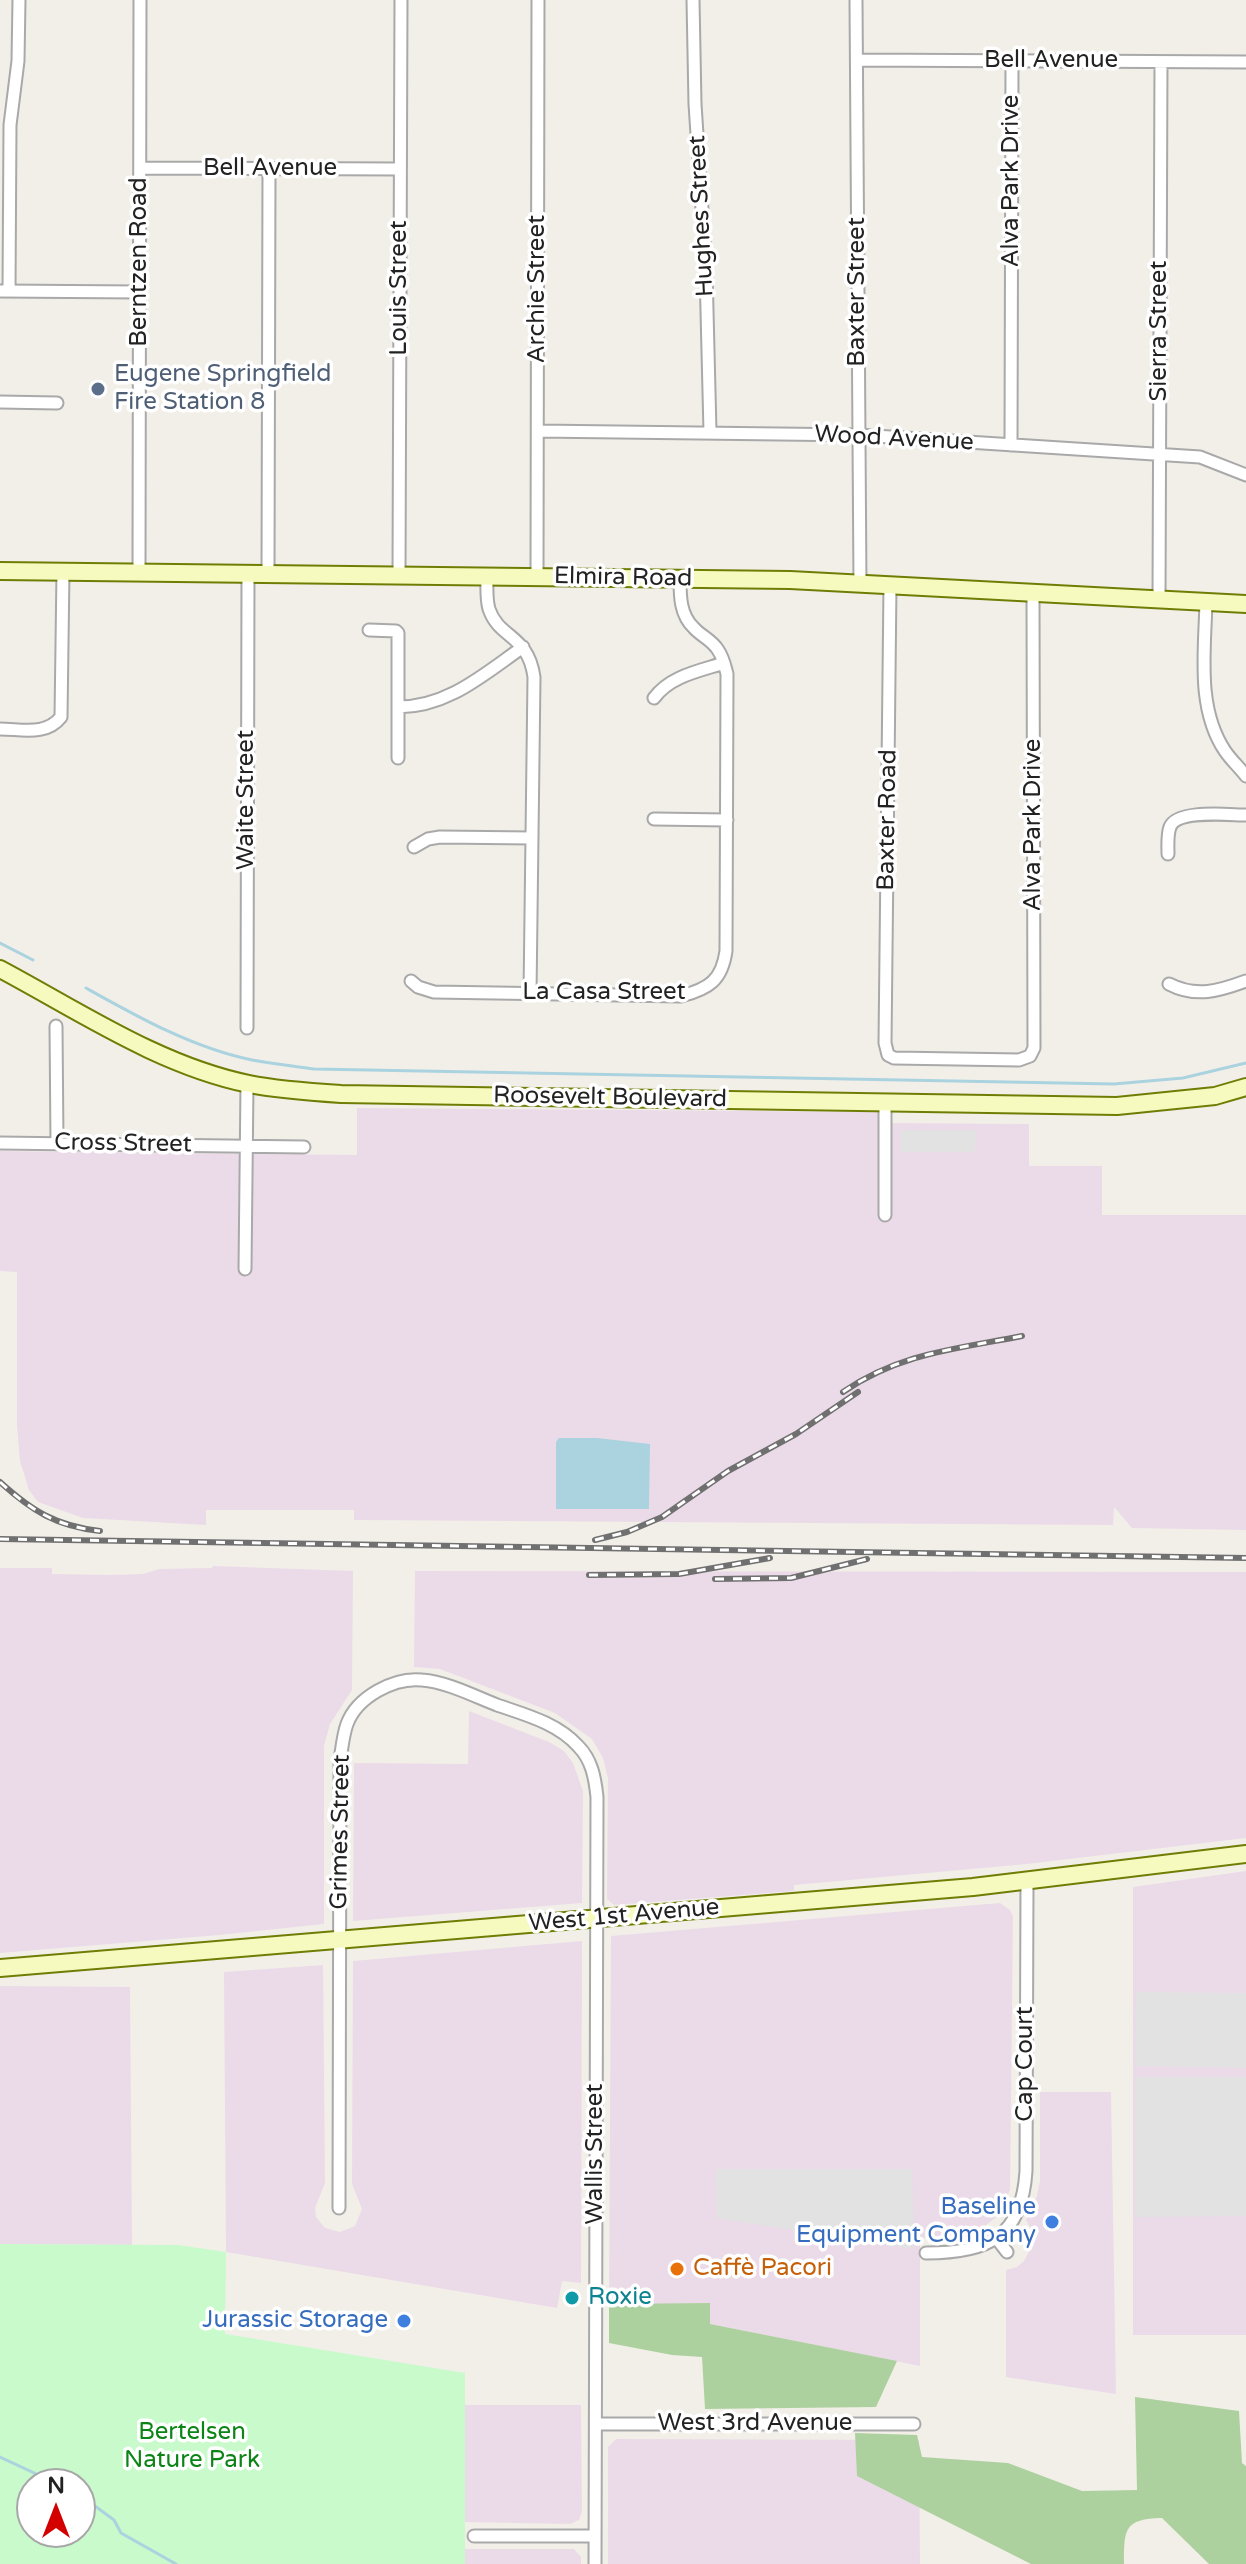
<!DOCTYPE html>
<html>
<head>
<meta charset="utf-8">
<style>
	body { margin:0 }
	#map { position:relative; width:1246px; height:2564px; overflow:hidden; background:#f2efe9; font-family:"Varela Round",sans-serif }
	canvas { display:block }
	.north { position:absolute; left:16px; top:2468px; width:80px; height:80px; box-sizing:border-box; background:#fff; border:2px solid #a7a7a7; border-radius:50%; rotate:0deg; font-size:22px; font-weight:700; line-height:32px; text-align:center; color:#222 }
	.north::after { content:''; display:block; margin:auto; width:28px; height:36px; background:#d40000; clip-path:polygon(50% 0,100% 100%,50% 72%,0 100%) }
</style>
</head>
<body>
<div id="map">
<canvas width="1246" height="2564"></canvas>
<div class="north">N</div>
</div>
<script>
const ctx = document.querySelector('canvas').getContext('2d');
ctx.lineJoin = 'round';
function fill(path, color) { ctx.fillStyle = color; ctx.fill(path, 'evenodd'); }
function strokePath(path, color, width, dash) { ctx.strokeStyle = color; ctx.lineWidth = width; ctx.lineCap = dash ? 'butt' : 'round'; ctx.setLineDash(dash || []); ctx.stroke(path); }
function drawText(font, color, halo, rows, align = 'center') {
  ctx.font = font + ' "Varela Round",sans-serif'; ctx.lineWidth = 7; ctx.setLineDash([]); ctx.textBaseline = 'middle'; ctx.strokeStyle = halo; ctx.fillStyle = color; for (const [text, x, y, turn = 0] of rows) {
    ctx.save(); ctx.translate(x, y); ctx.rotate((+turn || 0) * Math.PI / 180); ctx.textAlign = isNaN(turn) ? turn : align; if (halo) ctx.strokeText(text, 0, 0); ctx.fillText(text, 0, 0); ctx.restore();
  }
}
const industrial = new Path2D(`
	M357,1108L879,1112V1123L1029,1124V1166H1102V1215H1246V1530L1132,1528L1114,1507L1113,1525L354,1520V1510H206V1525L83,1518L38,1502L29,1490L20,1461L17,1425V1272L0,1271V1151L357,1155Z
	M213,1566L353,1571L352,1690L330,1724L324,1746V1924L219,1935L0,1953V1568H52V1574L111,1575L143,1574L159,1569L212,1568Z
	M415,1571L1246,1572V1838L1027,1864L794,1885V1891L614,1905L607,1899L608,1778L603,1758L592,1739L555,1713L440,1669L414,1667Z
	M469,1711L549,1742L564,1751L573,1763L583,1791L582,1903L353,1921L354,1763L468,1764Z
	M1246,1871V2335H1133V1887Z
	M1000,1903L1010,1910L1013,1916L1010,2190L999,2215L977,2232L963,2236L920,2238V2366L710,2324V2304H609L611,1936Z
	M582,1941L581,2283L562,2281L557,2308L226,2252L224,1972L323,1965L325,2183L315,2208L316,2217L325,2228L340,2232L355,2226L362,2209L352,2184L353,1961Z
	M0,1986L130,1987L132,2245L0,2244Z
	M1040,2092H1111L1116,2394L1006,2377V2270L1017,2267L1024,2261L1029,2251L1031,2229L1026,2220L1037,2196L1040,2181Z
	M465,2405H581L582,2511L579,2520L570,2524L464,2522Z
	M616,2439L919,2440L920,2564H608V2447Z
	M464,2549H574L581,2557V2564H465Z`);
const forest = new Path2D(`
	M710,2303V2324L897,2361L876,2407L705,2409L702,2357L672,2355L609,2343V2304Z
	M1135,2397L1239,2411L1242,2463L1246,2466V2564H1209L1162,2518C1124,2519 1124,2529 1124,2564H1031L857,2476L855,2433L917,2435L922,2457L1008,2463L1082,2491L1137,2490Z`);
const park = new Path2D(`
	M0,2244L178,2245L226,2252L225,2334L465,2373V2564H0ZM32,2484H80V2532H32Z`);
const parking = new Path2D(`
	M900,1130H976L975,1152H900Z
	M1136,1992L1246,1993V2068L1135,2066Z
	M1135,2077H1246V2216L1135,2217Z
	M716,2169H912L914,2249L717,2218Z`);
const water = new Path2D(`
	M559,1438H597L650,1444L649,1509H556V1442Z`);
const stream = new Path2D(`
	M0,943L33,960
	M86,988C138,1017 193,1048 252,1060C273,1064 294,1066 314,1069L1114,1084L1183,1078L1246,1063
	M0,2457L58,2484
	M80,2495L114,2520L121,2533L176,2564`);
const street = new Path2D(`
	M693,0L695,104L706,270L710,432
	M856,0L860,584
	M857,60L1246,62
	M140,168L399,169
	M0,291L140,292
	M9,291L10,125L18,61L19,0
	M0,402L57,403
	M538,431L859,435L1200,457L1246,475
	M1011,445L1012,61
	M139,572L140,0
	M268,573L269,169
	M399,575L401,0
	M487,576C487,587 486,599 489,609C499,639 528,634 534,677L530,994
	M537,577L538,0
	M890,585L885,1043L888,1055L894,1058L1019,1060L1030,1056L1034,1048L1033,592
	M1159,599L1161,62
	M1206,601C1205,650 1196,708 1225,751C1231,760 1239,767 1246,776
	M369,630L396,631L398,633V758
	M654,698C670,676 699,671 724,663
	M398,707C448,707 484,674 523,647
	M0,729C22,729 46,736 61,717L63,571
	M654,819L727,820
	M414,847L428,839L440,837L532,838
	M1168,854C1168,846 1167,835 1170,827C1177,809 1229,815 1246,815
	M411,981L418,987L434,992L681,996C709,989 722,980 726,951L727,674C725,666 723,657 718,650C712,640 701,636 694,628C680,615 680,596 680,579
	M1169,984C1196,998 1219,991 1246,981
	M56,1026L57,1143
	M247,1028L248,573
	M0,1143L304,1147
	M885,1215V1102
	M245,1269L247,1084
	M339,2208L340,1760C342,1748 343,1735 347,1724C357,1697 394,1677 422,1680C447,1682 474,1696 497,1705C526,1715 557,1723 578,1746C592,1760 595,1778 597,1797L595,2564
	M997,2239L1007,2252
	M926,2253C987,2253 1022,2238 1026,2171L1027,1881
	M596,2424H914
	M474,2536H595`);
const secondary = new Path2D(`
	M0,571L790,580L1246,604
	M0,969C79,1011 160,1066 249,1084C279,1090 310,1092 341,1094L1117,1106L1215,1096L1246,1087
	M0,1968L973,1887L1246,1854`);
const rail = new Path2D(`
	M843,1392C900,1353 956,1349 1022,1336
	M0,1482C32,1511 56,1526 100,1531
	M0,1539L1246,1558
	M595,1540L627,1532L662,1517L728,1471L796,1434L858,1392
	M589,1575L679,1574L770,1558
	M715,1579L791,1578L867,1559`);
const markers = [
	[98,389,8,"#5c6f8a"],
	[1052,2222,8,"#3f7fe0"],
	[677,2269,8,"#e8710a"],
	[572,2298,8,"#0f9aa8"],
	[404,2321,8,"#3f7fe0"]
];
const streetNames = [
	["Bell Avenue",1051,61],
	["Bell Avenue",270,169],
	["Alva Park Drive",1012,181,-90],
	["Hughes Street",702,216,-93],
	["Berntzen Road",140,262,-90],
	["Louis Street",400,288,-90],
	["Archie Street",538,289,-90],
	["Baxter Street",858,292,-90],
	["Sierra Street",1160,331,-90],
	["Wood Avenue",894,439,3],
	["Elmira Road",623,578,1],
	["Waite Street",247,800,-90],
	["Baxter Road",888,820,-89],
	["Alva Park Drive",1034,825,-90],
	["La Casa Street",604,993],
	["Roosevelt Boulevard",610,1098,1],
	["Cross Street",123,1144,1],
	["Grimes Street",341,1832,-89],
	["West 1st Avenue",624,1916,-5],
	["Cap Court",1026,2064,-90],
	["Wallis Street",596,2154,-90],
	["West 3rd Avenue",755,2424]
];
const serviceNames = [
	["Eugene Springfield",114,375],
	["Fire Station 8",114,403]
];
const shopNames = [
	["Baseline",1036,2208],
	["Equipment Company",1036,2236],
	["Jurassic Storage",388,2321]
];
const foodNames = [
	["Caffè Pacori",693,2269]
];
const cultureNames = [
	["Roxie",588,2298]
];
const parkNames = [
	["Bertelsen",192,2433],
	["Nature Park",192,2461]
];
fill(industrial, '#ebdbe8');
fill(forest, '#add19e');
fill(park, '#c8facc');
fill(parking, '#e2e2e2');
fill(water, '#aad3df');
strokePath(stream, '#aad3df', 3);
strokePath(street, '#a9a9a9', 15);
strokePath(secondary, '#707d05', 20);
strokePath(street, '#fff', 11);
strokePath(secondary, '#f7fabf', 16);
strokePath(rail, '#707070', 6);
strokePath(rail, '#fff', 3, [9]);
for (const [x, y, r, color] of markers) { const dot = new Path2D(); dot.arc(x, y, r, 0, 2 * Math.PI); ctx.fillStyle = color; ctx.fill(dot); strokePath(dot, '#fff', 3); }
drawText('24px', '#222', '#fff', streetNames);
drawText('24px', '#4e5e75', '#fff', serviceNames, 'left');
drawText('24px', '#366cbe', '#fff', shopNames, 'right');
drawText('24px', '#c56008', '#fff', foodNames, 'left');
drawText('24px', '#0d838f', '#fff', cultureNames, 'left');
drawText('24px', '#0c8416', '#fff', parkNames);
</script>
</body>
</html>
